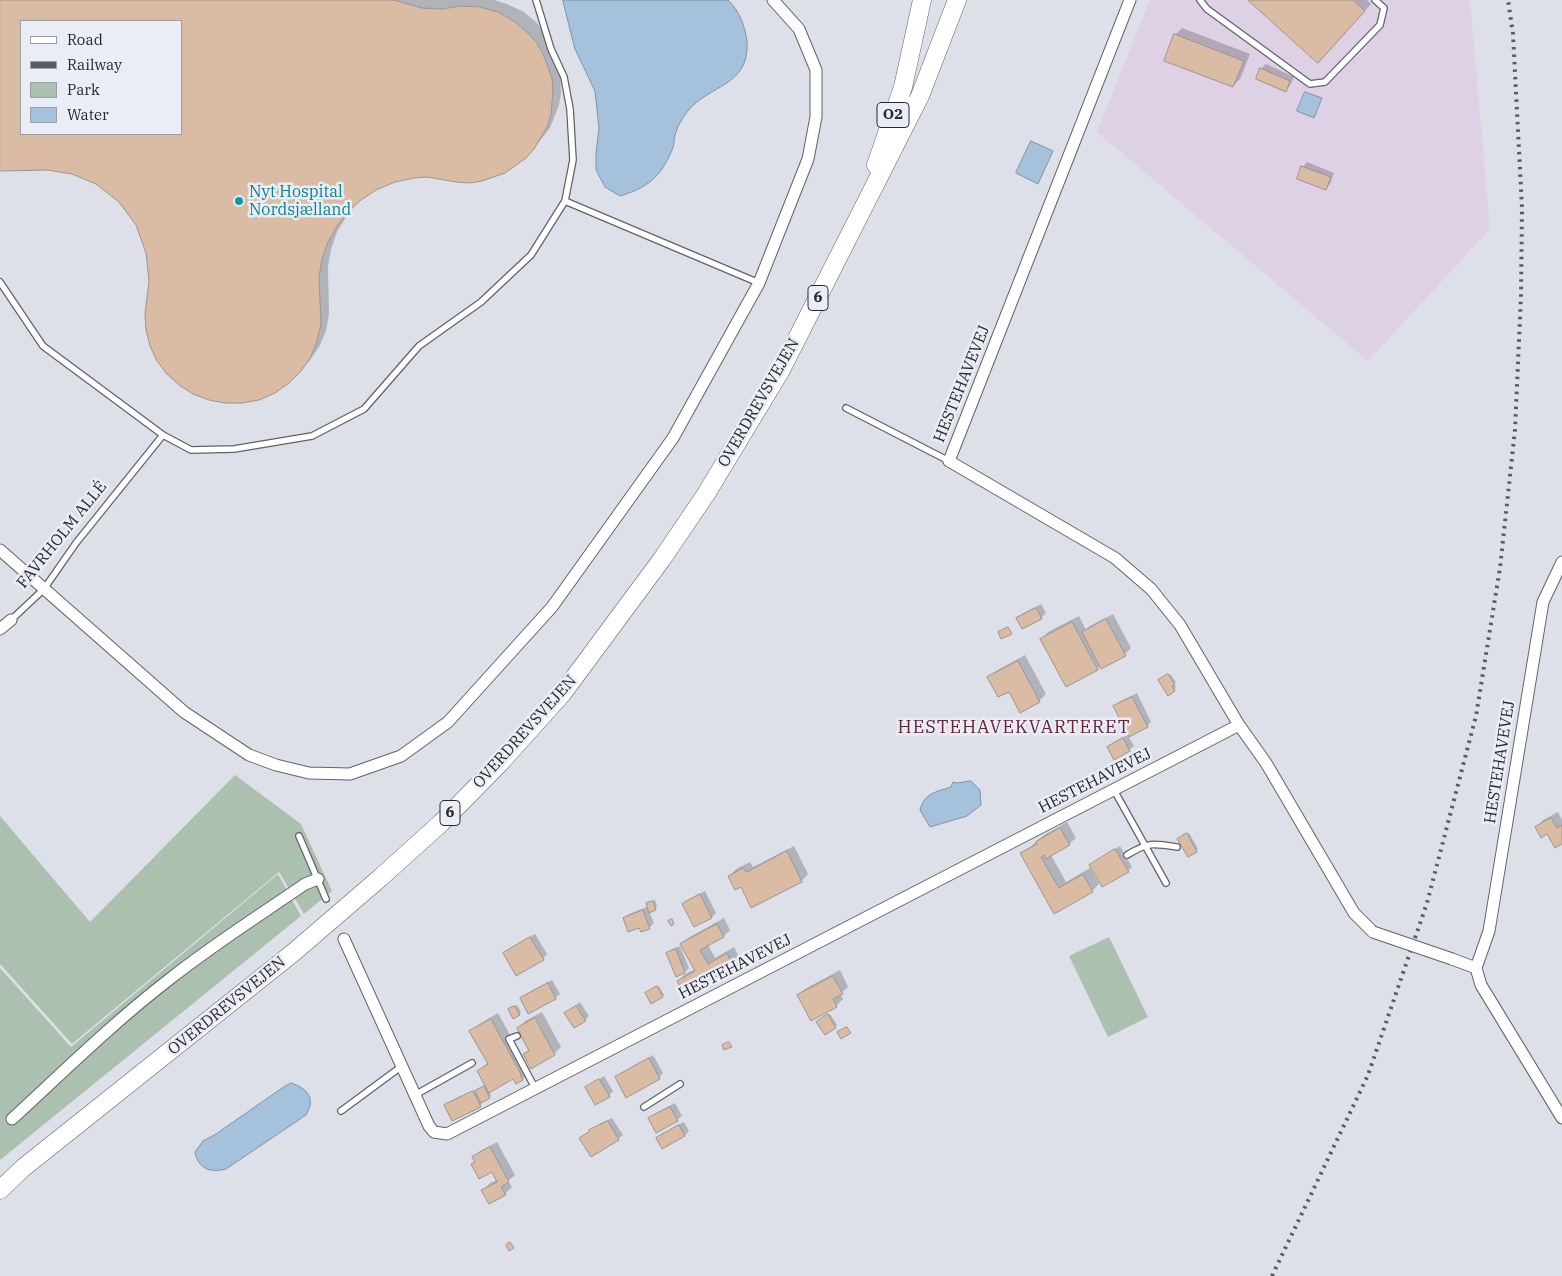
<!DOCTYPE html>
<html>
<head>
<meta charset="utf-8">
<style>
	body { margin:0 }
	#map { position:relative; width:1562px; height:1276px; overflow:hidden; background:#dde0e8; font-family:"IBM Plex Serif",serif }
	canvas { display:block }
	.legend { position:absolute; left:20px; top:20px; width:162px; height:115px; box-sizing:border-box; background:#eaedf5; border:1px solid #9c9fa5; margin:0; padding:6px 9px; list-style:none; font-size:15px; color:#28292c }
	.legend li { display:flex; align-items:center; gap:10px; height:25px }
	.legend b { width:25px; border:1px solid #9c9fa5 }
</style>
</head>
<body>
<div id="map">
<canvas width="1562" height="1276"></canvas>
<ul class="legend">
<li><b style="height:6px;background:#fff"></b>Road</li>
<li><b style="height:6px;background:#595b5f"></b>Railway</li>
<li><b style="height:14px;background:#acc0b0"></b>Park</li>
<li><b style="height:14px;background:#a5c1db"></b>Water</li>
</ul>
</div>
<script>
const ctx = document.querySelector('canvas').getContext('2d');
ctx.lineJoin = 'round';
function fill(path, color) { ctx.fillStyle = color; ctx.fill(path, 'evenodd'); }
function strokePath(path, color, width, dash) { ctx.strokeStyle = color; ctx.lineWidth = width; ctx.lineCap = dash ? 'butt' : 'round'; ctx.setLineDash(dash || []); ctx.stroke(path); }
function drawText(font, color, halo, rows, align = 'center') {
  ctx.font = font + ' "IBM Plex Serif",serif'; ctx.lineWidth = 5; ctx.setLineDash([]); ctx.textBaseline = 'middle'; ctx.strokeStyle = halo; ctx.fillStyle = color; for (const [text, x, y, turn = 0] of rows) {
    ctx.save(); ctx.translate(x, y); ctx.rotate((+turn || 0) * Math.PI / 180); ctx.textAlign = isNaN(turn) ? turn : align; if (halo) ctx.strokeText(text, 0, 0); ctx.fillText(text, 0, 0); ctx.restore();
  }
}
const industrial = new Path2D(`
	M1150,0H1470L1490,229L1368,361L1097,132Z`);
const green = new Path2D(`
	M235,775L301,824L332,891L304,914L279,872L72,1044L0,964V816L90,922Z
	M278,874L301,916L0,1160V968L71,1047Z
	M1109,937L1148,1017L1108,1037L1069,956Z`);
const water = new Path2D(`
	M563,0H728C739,10 745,26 747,41C750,87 709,84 687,112C682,119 677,127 675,135C674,140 674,146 672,150C661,177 647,188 620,196L605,187L596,170V153L599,128L595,91L575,49Z
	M1305,92L1322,98L1314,118L1297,111Z
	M1031,141L1053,151L1038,184L1016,173Z
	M971,781L980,790L981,805L967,816L930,827L920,810C924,793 936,792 951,787L953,782L957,783Z
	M291,1083C308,1088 316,1099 306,1115L226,1169C210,1173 198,1169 195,1152L203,1141L216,1134L282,1088Z`);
const shadow = new Path2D(`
	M0,0H494L507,4L524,12L538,24L552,45L560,68L561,93L559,105L550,128L535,147L427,176L414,177L394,181L376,189L354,204L337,232L331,249L328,267L329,314L326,331L319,347L310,360L288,382L150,281L147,252L137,225L119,201L96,183L73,173L47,169L0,170ZM21,21H181V134H21Z
	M1250,0H1367L1371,4L1325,55Z
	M1182,28L1250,54L1240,79L1233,86L1175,35Z
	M1266,64L1294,77L1290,86L1285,91L1257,78L1261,69Z
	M1307,162L1334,173L1330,184L1326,189L1303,167Z
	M1041,604L1046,613L1041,618L1022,627L1018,618L1022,614Z
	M1113,614L1131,648L1125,654L1101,666L1097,669L1042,639L1048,632L1079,616L1086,630L1090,626Z
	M1025,655L1046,694L1039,701L1009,690L989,678L996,671Z
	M1170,674L1176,682L1174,684L1176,688L1168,694L1162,679Z
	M1137,693L1151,722L1147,726L1128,736L1134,746L1129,750L1109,747L1113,743L1129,734L1115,706L1119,702Z
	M1558,812L1562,820V843L1537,827L1543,820Z
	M1067,822L1076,838L1069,844L1051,855L1066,882L1090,868L1099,884L1092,891L1055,912L1022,854L1044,835Z
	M1189,833L1198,849L1196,851L1181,837Z
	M794,846L808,874L802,881L752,906L741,886L730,876L736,869L750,862L753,867Z
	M1120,846L1132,867L1128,871L1091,865Z
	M705,891L716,913L712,917L695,926L684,904L688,900Z
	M655,900L657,907L649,911L654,923L650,927L641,931L640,926L624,919L629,914L649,906L648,903Z
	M724,918L730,930L724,936L708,945L715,958L734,947L740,959L734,966L684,992L678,981L685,974L695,969L682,944L688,938Z
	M535,934L547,954L543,959L504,953L509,949Z
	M680,946L689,968L685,972L667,954L672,949Z
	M840,970L848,987L840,994L843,999L836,1006L799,996L805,989Z
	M552,980L560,994L555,998H521L526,994Z
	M659,986L664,995L662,996L647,993Z
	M580,1002L589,1016L585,1020L566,1013Z
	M517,1005L521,1012L519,1014L509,1009Z
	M542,1012L561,1047L554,1054L531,1067L524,1054L530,1049L518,1028L525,1021Z
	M498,1013L527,1066L526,1067L529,1073L523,1079L513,1077L489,1091L491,1096L484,1100L480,1106H446L450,1101L486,1086L478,1071L488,1062L471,1032L478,1025Z
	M830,1014L837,1025L825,1034L819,1020Z
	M653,1055L663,1073L659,1078H616L621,1073Z
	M604,1076L613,1091L609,1096L587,1088Z
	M675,1103L682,1116L677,1120L650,1118L654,1114Z
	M612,1118L623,1135L618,1139L581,1138L602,1122V1123Z
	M684,1122L689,1131L685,1135L662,1147L657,1139L661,1134Z
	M497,1142L515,1175L508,1181L512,1187L505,1194L483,1190L490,1183L497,1180L492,1170L476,1162L473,1157L480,1151Z`);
const building = new Path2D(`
	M0,0H394L422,8L442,9L461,6L480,7L498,12L514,21L529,34L537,43L543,54L552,78L553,90L551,115L547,127L534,149L526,158L505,173L482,181L469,183L456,182L427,177L414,178L395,182L376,190L361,200L348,212L337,226L328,242L322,259L319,277L321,324L317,341L311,357L301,371L289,383L275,393L259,400L242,403H225L209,400L193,394L179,385L167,374L157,361L150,346L146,330L145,314L149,281L146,253L136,225L119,202L96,184L72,174L47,170L0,171ZM21,21H181V134H21Z
	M1248,0H1353L1365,11L1318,63Z
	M1174,34L1244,61L1233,87L1164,61Z
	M1260,68L1290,81L1286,92L1256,79Z
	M1301,166L1331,177L1326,190L1297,179Z
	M1036,608L1042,619L1022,629L1016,618Z
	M1106,619L1126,656L1101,669L1082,632Z
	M1072,622L1098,670L1066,687L1040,639Z
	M1008,627L1012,634L1001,639L998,632Z
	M1018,661L1040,702L1020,713L1009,692L998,697L987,677Z
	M1168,674L1175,685L1172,686L1175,691L1168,696L1158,680Z
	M1132,697L1148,727L1129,737L1113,706Z
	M1123,738L1130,751L1114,760L1107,747Z
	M1551,818L1557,828L1562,825V844L1555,848L1547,834L1541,838L1535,827Z
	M1060,828L1070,845L1046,859L1044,855L1041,857L1059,888L1083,874L1093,892L1054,914L1020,853L1037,844L1036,842Z
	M1187,833L1197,852L1188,857L1177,839Z
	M1115,849L1129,872L1102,887L1089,865Z
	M787,851L802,882L751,908L741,887L735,890L728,876L743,868L746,872Z
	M700,894L712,918L694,927L682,904Z
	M653,901L656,910L649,913L646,903Z
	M643,910L650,929L641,932L639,928L628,932L623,918Z
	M672,919L674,924L671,926L668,921Z
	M717,924L724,937L700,950L708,964L727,953L734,967L684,994L677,981L695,971L680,944Z
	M530,937L544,960L516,976L503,953Z
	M676,949L685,973L676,977L666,953Z
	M833,976L843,994L833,999L837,1007L811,1021L797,995Z
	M548,983L556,999L528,1014L520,998Z
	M657,986L663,997L651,1004L645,993Z
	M515,1006L520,1015L513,1019L508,1009Z
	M576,1006L586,1021L574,1028L564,1013Z
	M828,1014L836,1028L825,1035L816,1022Z
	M535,1018L555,1055L531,1069L523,1054L529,1051L517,1028Z
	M491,1019L521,1074H520L523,1080L516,1084L513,1079L489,1093L477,1071L488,1064L469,1031Z
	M847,1027L851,1033L841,1039L837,1032Z
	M729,1042L732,1047L724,1050L722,1045Z
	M649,1058L660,1079L626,1098L615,1077Z
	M599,1079L610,1097L595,1105L585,1087Z
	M484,1086L490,1098L481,1103L475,1091Z
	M473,1091L481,1107L452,1121L444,1105Z
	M670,1107L678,1121L656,1133L648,1118Z
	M608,1121L619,1140L591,1157L579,1138L590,1131L589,1130Z
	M679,1125L685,1136L662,1149L656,1138Z
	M490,1147L509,1182L501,1187L506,1195L489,1204L481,1190L497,1182L492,1172L479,1179L471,1164L475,1162L472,1157Z
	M510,1242L514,1248L509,1251L506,1245Z`);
const lane = new Path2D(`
	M536,0L551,49L564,77L570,109L573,160L565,201
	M1200,0L1207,9L1310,84L1325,82L1380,25L1384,8L1375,0
	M0,282L43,346L163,435
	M846,408L949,461
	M11,620L44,589L76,543L163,435L191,450L234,449L312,436L364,409L419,346L481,302L531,255L565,201L759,283
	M1114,790L1166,883
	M299,836L326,899
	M1127,855C1148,842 1153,843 1177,847
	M517,1036L509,1039L535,1088
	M415,1095L472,1063
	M644,1107L680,1084
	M341,1111L402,1066`);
const street = new Path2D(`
	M1130,0L949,461L1115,558L1151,589L1180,625L1239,725
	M0,550L184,712L249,755L276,765L309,773L350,774L401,756L448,722L552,607L673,438L759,283L808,159L816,117V70L799,29L773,0
	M1562,562L1543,602L1489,931L1476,968L1481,985L1562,1118
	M0,629L11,620
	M344,939L429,1126L434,1132L447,1134L1239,725L1266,763L1354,913L1373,932
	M1452,959L1476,968
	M12,1119C64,1071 115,1021 171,978C214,944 260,915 305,884L318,879`);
const primary = new Path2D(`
	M876,165L903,87L922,0
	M0,1190L23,1168L294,952L380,878L441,823L500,763L562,694L662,559L706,494L781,370L920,96L957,0`);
const rail = new Path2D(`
	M1272,1276L1368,1075L1427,903L1476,716L1500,568L1515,430L1521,296L1522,208L1513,34L1508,0`);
const streetBridge = new Path2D(`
	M1373,932L1452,959`);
const markers = [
	[239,201,5,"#0f9aa8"]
];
const shields = [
	[893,115,32],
	[818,298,20],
	[450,813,20]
];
const shieldNames = [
	["O2",893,115],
	["6",818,298],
	["6",450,813]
];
const cultureNames = [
	["Nyt Hospital",249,192],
	["Nordsjælland",249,210]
];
const streetNames = [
	["HESTEHAVEVEJ",962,384,-68],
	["OVERDREVSVEJEN",759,403,-60],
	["FAVRHOLM ALLÉ",62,535,-51],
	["OVERDREVSVEJEN",525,732,-48],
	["HESTEHAVEVEJ",1500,762,-81],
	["HESTEHAVEVEJ",1095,781,-27],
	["HESTEHAVEVEJ",735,967,-27],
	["OVERDREVSVEJEN",227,1006,-39]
];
const neighbourhoodNames = [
	["HESTEHAVEKVARTERET",1014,728]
];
fill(industrial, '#ded1e5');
fill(green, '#acc0b0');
fill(water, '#a5c1db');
strokePath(water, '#8093a6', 1);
fill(shadow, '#0003');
fill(building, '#dabba3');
strokePath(building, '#9c9590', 1);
strokePath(lane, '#61636a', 8);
strokePath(street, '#61636a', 13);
strokePath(primary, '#61636a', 19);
strokePath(lane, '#fff', 5.5);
strokePath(street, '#fff', 11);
strokePath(primary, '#fff', 18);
strokePath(rail, '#595b5f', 4, [2.5, 5]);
strokePath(streetBridge, '#61636a', 13, []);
strokePath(streetBridge, '#fff', 11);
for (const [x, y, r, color] of markers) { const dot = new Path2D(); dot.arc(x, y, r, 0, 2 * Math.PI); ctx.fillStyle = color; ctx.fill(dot); strokePath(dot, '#eaedf5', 2); }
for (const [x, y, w] of shields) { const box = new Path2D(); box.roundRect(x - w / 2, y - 12.5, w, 25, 4); ctx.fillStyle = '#eaedf5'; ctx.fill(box); strokePath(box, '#28292c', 1); }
drawText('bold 15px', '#28292c', null, shieldNames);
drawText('16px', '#0d838f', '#eaedf5', cultureNames, 'left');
drawText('16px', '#28292c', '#eaedf5', streetNames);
ctx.letterSpacing = '1px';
drawText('18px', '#692436', '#eaedf5', neighbourhoodNames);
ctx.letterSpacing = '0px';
</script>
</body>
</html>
